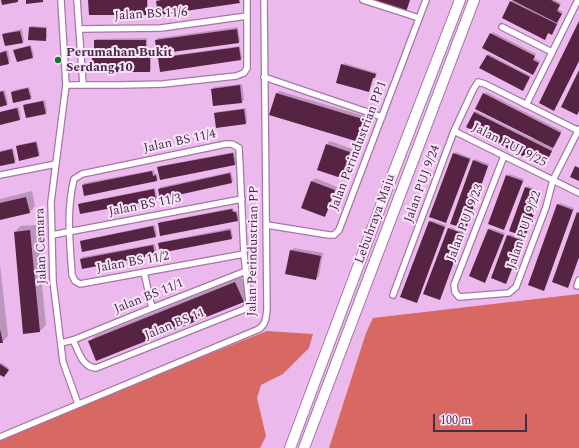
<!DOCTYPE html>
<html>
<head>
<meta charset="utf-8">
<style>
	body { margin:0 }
	#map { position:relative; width:579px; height:448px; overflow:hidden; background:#ebb9ec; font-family:Spectral,serif }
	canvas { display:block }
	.scale { position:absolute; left:433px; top:414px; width:94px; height:18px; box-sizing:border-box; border:2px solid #432f44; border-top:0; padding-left:5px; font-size:12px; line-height:14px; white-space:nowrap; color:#432f44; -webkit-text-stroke:3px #fde4fe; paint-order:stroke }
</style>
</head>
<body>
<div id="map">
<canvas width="579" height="448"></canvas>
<div class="scale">100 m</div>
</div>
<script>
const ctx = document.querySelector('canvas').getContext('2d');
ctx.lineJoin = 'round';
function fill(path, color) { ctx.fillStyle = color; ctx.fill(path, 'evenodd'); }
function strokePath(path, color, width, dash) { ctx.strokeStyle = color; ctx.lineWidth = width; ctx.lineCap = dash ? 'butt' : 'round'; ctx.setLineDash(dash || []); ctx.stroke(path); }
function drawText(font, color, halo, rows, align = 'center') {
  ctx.font = font + ' Spectral,serif'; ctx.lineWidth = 4; ctx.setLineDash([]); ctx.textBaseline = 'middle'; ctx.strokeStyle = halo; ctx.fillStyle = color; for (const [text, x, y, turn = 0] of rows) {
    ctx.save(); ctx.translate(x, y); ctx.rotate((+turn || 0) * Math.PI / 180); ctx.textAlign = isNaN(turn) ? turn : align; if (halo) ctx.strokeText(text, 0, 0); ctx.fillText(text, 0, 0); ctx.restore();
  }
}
const forest = new Path2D(`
	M579,294V448H329L366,333L373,318Z
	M267,331L313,334L309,348L283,374L261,385L257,398L266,436L260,448H0V437Z`);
const shadow = new Path2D(`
	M90,0H148V12L146,14Z
	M513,0H555L561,3L558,9L563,12L557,22L558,23L553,32H549L545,39L511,2Z
	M579,24V61L554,110Z
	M31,26L47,27V38L45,40L30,27Z
	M238,27L240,41L238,42L158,53L156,40L158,38Z
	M22,29L24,40L22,42L4,34L5,33Z
	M493,32L536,54L534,58L540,61L535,72L533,74L483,48Z
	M147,38V51L145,53L95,40L96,39Z
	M31,45L34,55L32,57L15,51L16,49Z
	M240,46L242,58L240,59L159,58L160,57Z
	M8,50L10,61L0,65V52Z
	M489,54L531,76L523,90L487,55Z
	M95,57H151V70L149,71L93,59Z
	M344,63L377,73L376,76L374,77L369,91L342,65Z
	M242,84L244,100L242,102L214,105L212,89L214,87Z
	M29,87L32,97L30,99L12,92L14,90Z
	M5,90L8,103L0,106V91Z
	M279,91L368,117L362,138L359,141L277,93Z
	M486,92L562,131L555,146L552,149H553L544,165L474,112L476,111L533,139L534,137L484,94Z
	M45,100L47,111L46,113L24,106L25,104Z
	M19,107L21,118L20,120L0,122V112Z
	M246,108L247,122L246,123L215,114L217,112Z
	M37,141L40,154L38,155L17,147L18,145Z
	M330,141L352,149L344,175L341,177L318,170L327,144Z
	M13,148L16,160L14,162L0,165V151Z
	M234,152L237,163L235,164L158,168L160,166Z
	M456,152L471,158L446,222L454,154Z
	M475,159L489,164L465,228L474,161Z
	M154,170L155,174H157L158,179L157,180L83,185L84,183Z
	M231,172L233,180L232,182L159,189L160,187Z
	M509,174L524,179L504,229L489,223Z
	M315,178L337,187L327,213L325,216L302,207L312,181Z
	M528,186L543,192L525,236L526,188Z
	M155,188L157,197L155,199L79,204L81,203Z
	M32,191L35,206L30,212L0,219V199Z
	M560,203L574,208L544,290L558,205Z
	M233,208L234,211H237L239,218L237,220L159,224L160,222Z
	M579,212V258L568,287L578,213Z
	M431,220L446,225L418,300L430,222Z
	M36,225L46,325L40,331L24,332L15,232L20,226Z
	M155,225L157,234L155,236L81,241L83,240Z
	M451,227L465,233L441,297L449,229Z
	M231,228L233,237L231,238L159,244L161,242Z
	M490,228L505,233L486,280L489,229Z
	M510,234L524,240L506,283L508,236Z
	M155,244L157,253L155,254L83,268L81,259L82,257Z
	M294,248L323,253L319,276L316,279L291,251Z
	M0,264L8,336L2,342H0Z
	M241,277L249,295L243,301L89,342L95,336Z
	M0,363H2L9,368L5,374H0Z`);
const building = new Path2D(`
	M1,0H18V2L2,5Z
	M26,0H43V2L26,4Z
	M88,0H147V15H89Z
	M161,0H239L240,3L158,15L156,1Z
	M371,0H410L406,12Z
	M512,0H551L560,5L557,11L562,14L557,23Z
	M510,1L557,24L552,35L548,33L545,40L502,18Z
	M579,21V61L554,111L539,103Z
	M29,27L46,28V41L28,40Z
	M237,29L239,43L157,54L155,40Z
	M20,31L23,43L5,46L2,34Z
	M490,33L535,56L533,60L539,63L533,75L482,48Z
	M94,40H146V54H94Z
	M30,46L33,58L17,62L13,50Z
	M239,47L241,60L160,72L158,58Z
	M6,51L9,64L0,66V53Z
	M487,55L530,77L523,91L479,68Z
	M92,58H150V72H92Z
	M341,64L376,74L375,78H373L369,92L336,83Z
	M579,70V111L577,115L561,107Z
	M240,85L242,103L213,106L211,89Z
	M28,88L31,99L13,103L11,92Z
	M3,91L7,105L0,107V92Z
	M276,93L366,120L359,142L269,115Z
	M483,93L561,133L553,148L475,109Z
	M43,101L46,114L26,118L23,105Z
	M17,108L20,120L0,125V112Z
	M244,109L246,124L216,128L214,113Z
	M474,112L552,151L544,167L466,127Z
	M36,142L39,156L19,161L16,146Z
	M326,144L350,152L341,178L317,170Z
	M12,149L15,163L0,166V152Z
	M233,153L235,165L160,180L157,167Z
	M453,153L470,159L446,223L429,217Z
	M473,160L488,166L466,229L450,224Z
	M575,166L579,168V181L570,177Z
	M152,171L153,176L156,175L157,181L84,196L82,185Z
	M230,173L232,183L160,199L158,189Z
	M506,175L523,181L504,230L488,224Z
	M311,181L335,190L325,217L301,208Z
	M525,187L542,193L525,237L509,231Z
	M154,189L156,200L80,214L78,204Z
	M26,197L30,213L0,220V203Z
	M557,204L573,210L544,291L528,285Z
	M232,209L233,212H236L238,221L160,236L158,223Z
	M577,212L579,213V257L568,288L552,282Z
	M429,221L445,227L417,303L400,297Z
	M153,226L156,237L82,252L80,241Z
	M448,228L464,234L440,300L423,294Z
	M488,229L504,235L485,283L469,276Z
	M30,230L40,332L23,334L14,232Z
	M230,230L232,239L160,253L158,243Z
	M507,235L523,241L506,284L491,278Z
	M153,245L155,255L82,269L80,259Z
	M290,250L321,256L316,280L285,274Z
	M235,282L244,302L96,361L88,341Z
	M0,329L3,343H0Z
	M0,364L9,370L4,377L0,375Z`);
const street = new Path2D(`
	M61,0L66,85L51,202L53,281L63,362L78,404
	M77,0L83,85
	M363,0L419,18
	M502,27L552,52
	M80,29L161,28L247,16
	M264,77L382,117
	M66,85H121L163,84L236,76L244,73L247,68V0
	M526,105L578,0
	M454,131L579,193
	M504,156L454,285L455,292L459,297L509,293L516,287L546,207L553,180L579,129
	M0,175L56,164
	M267,225L329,235H334L339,230L426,0
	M52,235L242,199
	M144,272L152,308
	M577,286L579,280
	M393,295L454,131L473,90L478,82L485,84L579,131
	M73,340C79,352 82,367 96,368L245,309L249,302L244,254L239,148L232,144H226L82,174L74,179C66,211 70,243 72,275L75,281L80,284L244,254
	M61,343L73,340L152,308L246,271
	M0,437L259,329C266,324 266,318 267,309L264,0`);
const highway = new Path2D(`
	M290,448L386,192L460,0
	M304,448L474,0`);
const markers = [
	[58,60,4,"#177829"]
];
const streetNames = [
	["Jalan BS 11/6",151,15,-3],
	["Jalan BS 11/4",180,142,-12],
	["Jalan Perindustrian PP1",359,146,-69],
	["Jalan PUJ 9/25",509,146,27],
	["Jalan PUJ 9/24",423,184,-70],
	["Jalan BS 11/3",145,206,-11],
	["Lebuhraya Maju",376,219,-70],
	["Jalan PUJ 9/23",466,223,-69],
	["Jalan PUJ 9/22",525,230,-71],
	["Jalan Cemara",42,246,-92],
	["Jalan Perindustrian PP",254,251,-89],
	["Jalan BS 11/2",133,263,-10],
	["Jalan BS 11/1",149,297,-22],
	["Jalan BS 11",175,325,-22]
];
const poiNames = [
	["Perumahan Bukit",66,53],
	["Serdang 10",66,68]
];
fill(forest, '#d86962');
fill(shadow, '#0003');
fill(building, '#572343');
strokePath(street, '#a577a6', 8);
strokePath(highway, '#a577a6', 12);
strokePath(street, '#fff', 5.5);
strokePath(highway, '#fff', 10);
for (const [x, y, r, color] of markers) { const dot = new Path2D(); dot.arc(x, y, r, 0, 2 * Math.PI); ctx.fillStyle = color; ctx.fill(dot); strokePath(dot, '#fde4fe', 1.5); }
drawText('13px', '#432f44', '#fde4fe', streetNames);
drawText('bold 13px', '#432f44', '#fde4fe', poiNames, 'left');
</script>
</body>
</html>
